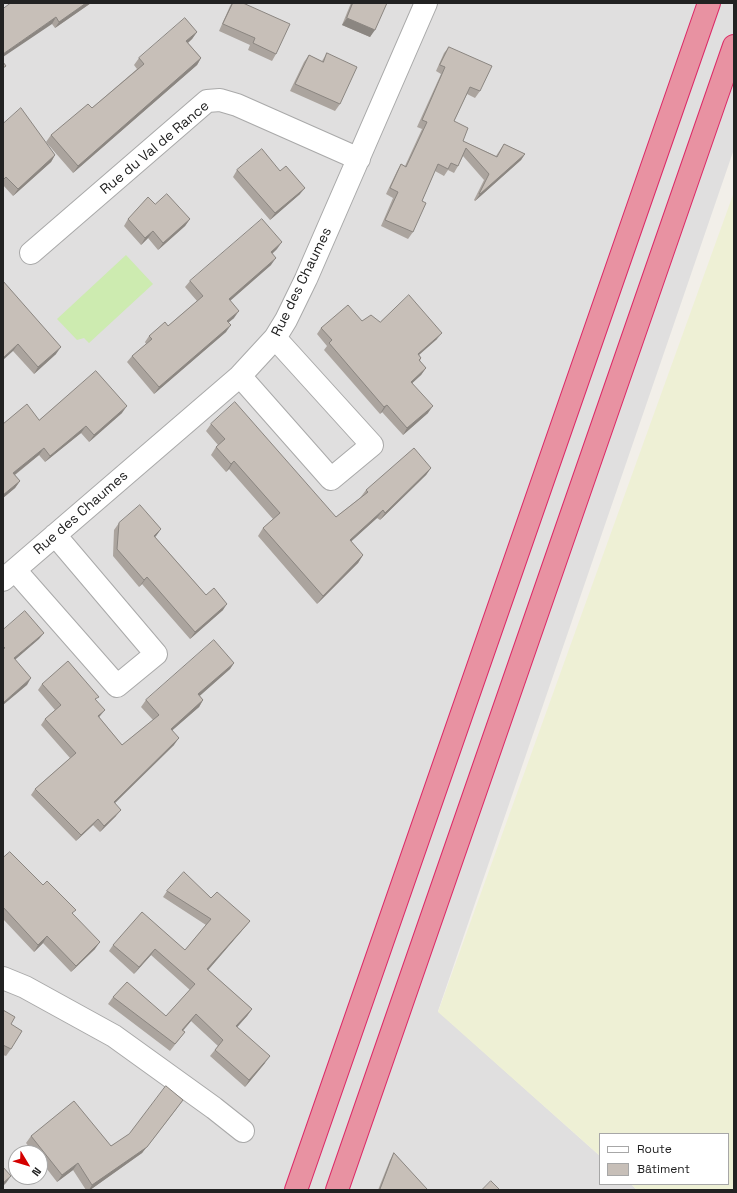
<!DOCTYPE html>
<html>
<head>
<meta charset="utf-8">
<style>
	body { margin:0 }
	#map { position:relative; width:737px; height:1193px; overflow:hidden; background:#f2efe9; font-family:"Space Grotesk",sans-serif }
	canvas { display:block }
	.frame { position:absolute; inset:0; border:4px solid #222; pointer-events:none }
	.legend { position:absolute; left:599px; top:1133px; width:130px; height:52px; box-sizing:border-box; background:#fff; border:1px solid #a7a7a7; margin:0; padding:5px 7px; list-style:none; font-size:12px; color:#222 }
	.legend li { display:flex; align-items:center; gap:8px; height:20px }
	.legend b { width:20px; border:1px solid #a7a7a7 }
	.north { position:absolute; left:8px; top:1145px; width:40px; height:40px; box-sizing:border-box; background:#fff; border:1px solid #a7a7a7; border-radius:50%; rotate:128deg; font-size:11px; font-weight:700; line-height:16px; text-align:center; color:#222 }
	.north::after { content:''; display:block; margin:auto; width:14px; height:18px; background:#d40000; clip-path:polygon(50% 0,100% 100%,50% 72%,0 100%) }
</style>
</head>
<body>
<div id="map">
<canvas width="737" height="1193"></canvas>
<div class="frame"></div>
<ul class="legend">
<li><b style="height:5px;background:#fff"></b>Route</li>
<li><b style="height:11px;background:#c7bfb8"></b>Bâtiment</li>
</ul>
<div class="north">N</div>
</div>
<script>
const ctx = document.querySelector('canvas').getContext('2d');
ctx.lineJoin = 'round';
function fill(path, color) { ctx.fillStyle = color; ctx.fill(path, 'evenodd'); }
function strokePath(path, color, width, dash) { ctx.strokeStyle = color; ctx.lineWidth = width; ctx.lineCap = dash ? 'butt' : 'round'; ctx.setLineDash(dash || []); ctx.stroke(path); }
function drawText(font, color, halo, rows, align = 'center') {
  ctx.font = font + ' "Space Grotesk",sans-serif'; ctx.lineWidth = 4; ctx.setLineDash([]); ctx.textBaseline = 'middle'; ctx.strokeStyle = halo; ctx.fillStyle = color; for (const [text, x, y, turn = 0] of rows) {
    ctx.save(); ctx.translate(x, y); ctx.rotate((+turn || 0) * Math.PI / 180); ctx.textAlign = isNaN(turn) ? turn : align; if (halo) ctx.strokeText(text, 0, 0); ctx.fillText(text, 0, 0); ctx.restore();
  }
}
const residential = new Path2D(`
	M3,3H734V149L438,1011L600,1156V1184H631L637,1190H3ZM16,1153H40V1177H16Z`);
const farmland = new Path2D(`
	M734,192V1190H637L631,1184H728V1134H600V1156L438,1012Z`);
const grass = new Path2D(`
	M126,255L153,284L89,343L84,338L77,340L57,319Z`);
const minor = new Path2D(`
	M31,253L207,101L220,100L237,105L359,159
	M240,376L331,479L372,445L275,338
	M15,570L117,686L156,654L55,535
	M3,580L240,376L275,338L286,320L306,279L426,3
	M3,978L25,987L114,1036L214,1108L243,1131`);
const highway = new Path2D(`
	M296,1190L709,3
	M337,1190L734,46`);
const wall = new Path2D(`
	M11,3H91L55,28L52,24Z
	M232,3H243L276,54L272,61L248,50L250,45L219,31L230,6Z
	M351,3H387L370,37L342,25Z
	M197,32L192,39L188,43L201,58L197,65L73,173L46,142L51,135L92,108L137,69L134,65L139,58Z
	M449,47L480,91L475,98L467,94L454,121L463,141L496,156L504,144L525,154L521,160L475,201L474,200L484,180L463,156L458,166L454,173L448,170L444,176L435,171L422,201L413,232L408,239L381,226L393,198L386,194L397,171L401,164L405,166L422,129L417,127L441,74L436,71L444,53Z
	M327,53L340,104L335,111L290,91L304,62L309,55L322,61Z
	M3,124L55,155L51,162L13,196L3,185Z
	M237,170L300,194L270,220L233,177Z
	M155,204L190,219L185,226L158,250L148,238L141,245L124,226L128,219Z
	M277,249L272,254L271,265L230,301L234,318L229,322L226,332L154,394L127,362L132,356L146,344L145,342L149,336L168,326L197,301L185,287L190,281Z
	M3,281L56,354L34,374L13,351Z
	M362,321L380,322L437,339L419,355L421,358L420,361L426,368L421,375L412,383L428,413L403,435L382,412L380,414L324,350L327,346L317,334L321,328Z
	M122,413L89,442L81,433L45,462L39,455L15,475L20,481L15,488L3,498L39,420Z
	M211,424L336,517L360,498L366,490L431,468L426,475L380,520L377,518L351,541L363,555L358,563L317,604L258,536L263,528L273,519L229,469L226,472L211,455L216,447L218,445L206,431Z
	M119,523L161,529L155,537L206,595L223,610L190,639L142,584L139,587L113,556L114,530Z
	M234,663L230,669L199,696L203,700L199,707L172,730L174,745L114,803L116,816L100,832L93,825L76,841L31,795L35,789L70,758L41,725L45,719L55,710L38,690L42,684L96,700L100,716L99,717L122,745L153,720L141,707L146,700Z
	M3,858L43,885L73,914L95,949L71,972L43,943L34,952L3,919Z
	M167,891L211,898L250,921L245,927L208,970L252,1009L247,1016L237,1027L265,1063L245,1087L210,1056L218,1046L191,1021L183,1031L185,1032L170,1051L108,1004L113,997L166,1016L190,990L151,955L134,974L109,951L113,945L185,950L206,925L163,897Z
	M3,1010L11,1024V1049L6,1056L3,1055Z
	M178,1107L142,1153L90,1190H86L73,1170L57,1182L40,1160V1153H34L26,1143L31,1136L111,1146Z
	M394,1153L427,1190H378L390,1160Z`);
const shadedWall = new Path2D(`
	M86,3H91L55,28L59,22Z
	M56,17L52,24L3,57V54Z
	M347,18L375,30L370,37L342,25Z
	M197,32L192,39L182,48L186,41Z
	M201,58L197,65L73,173L78,166Z
	M525,154L521,160L475,201L480,194Z
	M55,155L51,162L13,196L18,189Z
	M305,188L300,194L270,220L275,213Z
	M190,219L185,226L158,250L163,243Z
	M153,231L148,238L141,245L145,238Z
	M282,242L277,249L266,259L271,252Z
	M276,258L271,265L224,306L229,299Z
	M239,311L234,318L223,327L227,321Z
	M231,325L226,332L154,394L159,387Z
	M442,333L437,339L413,360L418,354Z
	M18,344L13,351L3,360V358Z
	M61,347L56,354L34,374L38,367Z
	M426,368L421,375L407,388L411,382Z
	M387,405L382,412L380,414L384,407Z
	M127,406L122,413L89,442L94,435Z
	M433,406L428,413L403,435L407,428Z
	M86,426L81,433L45,462L50,456Z
	M44,448L39,455L8,480L13,473Z
	M234,461L229,469L226,472L231,464Z
	M431,468L426,475L380,520L385,513Z
	M20,481L15,488L3,498V495Z
	M383,510L377,518L344,548L350,540Z
	M161,529L156,536L149,543L154,536Z
	M363,555L358,563L317,604L323,596Z
	M147,577L142,584L139,587L144,580Z
	M227,604L223,610L190,639L195,632Z
	M44,633L39,639L9,665L14,658Z
	M234,663L230,669L194,701L198,694Z
	M31,678L27,685L3,705V703Z
	M203,700L199,707L167,735L171,729Z
	M105,710L100,716L94,722L98,716Z
	M179,738L174,745L109,809L114,802Z
	M121,810L116,816L100,832L104,826Z
	M98,819L93,825L76,841L81,835Z
	M250,921L245,927L203,976L207,969Z
	M47,936L43,943L34,952L38,945Z
	M100,942L95,949L71,972L76,966Z
	M155,949L151,955L134,974L139,967Z
	M252,1009L247,1016L232,1033L236,1026Z
	M196,1014L191,1021L177,1037L182,1030Z
	M270,1056L265,1063L245,1087L249,1080Z
	M183,1100L142,1153L90,1190H89L92,1185Z
	M78,1163L73,1170L57,1182L62,1175Z
	M11,1176L6,1183L3,1186V1183Z`);
const building = new Path2D(`
	M11,3H86L59,22L56,17L3,54V9Z
	M233,3H243L290,24L276,54L253,43L255,38L223,24Z
	M353,3H387L375,30L347,18Z
	M185,18L197,32L186,41L201,58L78,166L51,135L88,104L92,108L144,64L139,58Z
	M449,47L492,66L480,91L470,87L454,121L468,128L463,141L497,157L504,144L525,154L480,194H479L489,174L466,148L458,166L451,163L448,169L438,164L422,201L426,203L413,232L385,220L398,192L390,188L401,164L406,167L427,122L422,120L445,67L440,65Z
	M327,53L357,67L340,104L295,84L309,55L323,62Z
	M3,62L6,66L3,68Z
	M21,108L55,155L18,189L6,177L3,180V124Z
	M262,149L280,171L286,166L305,188L275,213L237,170Z
	M167,194L190,219L163,243L153,231L145,238L128,219L148,197L155,204Z
	M262,219L282,242L271,252L276,258L229,299L239,311L227,321L231,325L159,387L132,356L152,339L149,336L165,322L168,326L203,296L190,281Z
	M3,281L61,347L38,367L18,344L3,358Z
	M409,295L442,333L418,354L421,358L419,360L426,368L411,382L433,406L407,428L387,405L384,407L329,343L332,340L321,328L348,305L362,321L371,315L380,322Z
	M96,371L127,406L94,435L86,426L50,456L44,448L13,473L20,481L3,495V424L27,404L39,420Z
	M235,402L336,517L368,492L366,490L414,448L431,468L385,513L383,510L350,540L363,555L323,596L263,528L280,513L234,461L231,464L216,447L225,439L211,424Z
	M140,505L161,529L154,536L206,595L214,588L227,604L195,632L147,577L144,580L117,549L119,523Z
	M25,611L44,633L14,658L31,678L3,703V649L5,648L3,646V630Z
	M214,640L234,663L198,694L203,700L171,729L179,738L114,802L121,810L104,826L98,819L81,835L35,789L76,753L45,719L61,705L42,684L68,661L99,697L95,699L105,710L98,716L122,745L159,715L146,700Z
	M10,852L43,885L47,881L76,910L72,913L100,942L76,966L47,936L38,945L3,907V858Z
	M184,872L211,898L217,892L250,921L207,969L252,1009L236,1026L270,1056L249,1080L215,1050L223,1040L196,1014L182,1030L185,1032L175,1044L113,997L127,982L166,1016L195,984L155,949L139,967L113,945L142,912L185,950L211,919L167,891Z
	M3,1010L15,1017L11,1024L22,1031L11,1049L3,1045Z
	M166,1086L183,1100L147,1147L92,1185L78,1163L62,1175L31,1136L74,1101L111,1146L129,1134Z
	M394,1153L427,1189V1190H380Z
	M3,1167L11,1176L3,1183Z
	M491,1181L500,1190H482Z`);
const streetNames = [
	["Rue du Val de Rance",155,148,-40],
	["Rue des Chaumes",302,282,-64],
	["Rue des Chaumes",81,513,-41]
];
fill(residential, '#e0dfdf');
fill(farmland, '#eef0d5');
fill(grass, '#cdebb0');
strokePath(minor, '#a9a9a9', 24);
strokePath(highway, '#dc2a67', 24);
strokePath(minor, '#fff', 22);
strokePath(highway, '#e892a2', 22);
fill(wall, '#aba49e');
fill(shadedWall, '#8b8681');
fill(building, '#c7bfb8');
strokePath(building, '#8b8681', 1);
drawText('14px', '#222', '#fff', streetNames);
</script>
</body>
</html>
